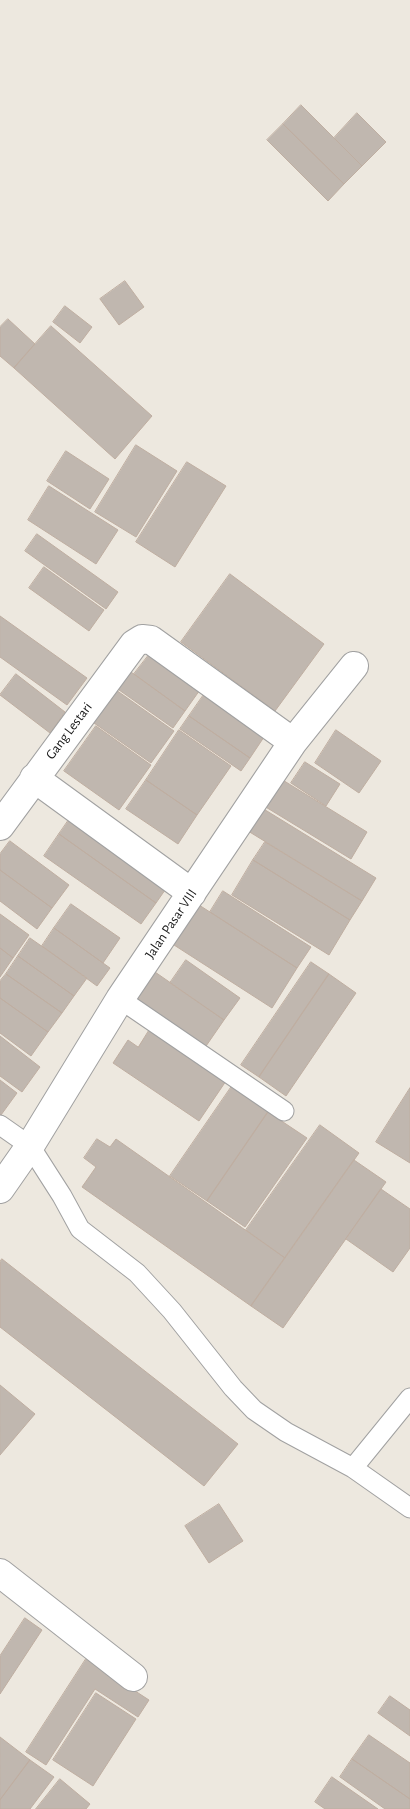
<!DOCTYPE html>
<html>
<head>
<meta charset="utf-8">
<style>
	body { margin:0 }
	canvas { display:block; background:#ede8df }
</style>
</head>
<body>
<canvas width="410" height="1809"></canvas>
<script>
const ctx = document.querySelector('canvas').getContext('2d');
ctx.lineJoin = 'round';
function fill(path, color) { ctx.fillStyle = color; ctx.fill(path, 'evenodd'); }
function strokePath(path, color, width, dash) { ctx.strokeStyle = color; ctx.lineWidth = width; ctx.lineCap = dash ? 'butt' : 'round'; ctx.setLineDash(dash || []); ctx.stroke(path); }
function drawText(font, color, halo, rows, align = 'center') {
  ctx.font = font + ' "Alegreya Sans",sans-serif'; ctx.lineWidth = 4; ctx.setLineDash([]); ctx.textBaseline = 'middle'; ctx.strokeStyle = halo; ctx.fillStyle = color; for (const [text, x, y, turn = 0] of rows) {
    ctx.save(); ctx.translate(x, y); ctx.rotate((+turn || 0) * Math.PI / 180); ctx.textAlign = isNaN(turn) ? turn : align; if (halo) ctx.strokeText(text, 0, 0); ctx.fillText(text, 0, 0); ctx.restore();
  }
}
const building = new Path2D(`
	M301,105L362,166L344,184L283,124Z
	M357,113L386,142L362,166L334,138Z
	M283,124L344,184L328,201L267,140Z
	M125,281L144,307L119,325L100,299Z
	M65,306L92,327L80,343L53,322Z
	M8,319L35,344L14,368L0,356V327Z
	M51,326L152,416L115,459L14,368Z
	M136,445L177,471L136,537L95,512Z
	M66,451L109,479L90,509L47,481Z
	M187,462L226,486L175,567L136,542Z
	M49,486L118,530L96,564L28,520Z
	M37,534L118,592L106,609L25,551Z
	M44,567L104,610L89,631L29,588Z
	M230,574L324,644L275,711L181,642Z
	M0,616L87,678L67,705L0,657Z
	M152,651L202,687L185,711L134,674Z
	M124,667L185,711L173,728L112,685Z
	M16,674L65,712L50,733L0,695Z
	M116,690L174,731L151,763L94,723Z
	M205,693L266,734L250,758L189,716Z
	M189,716L250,758L241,771L180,729Z
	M96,726L151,765L119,810L64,771Z
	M179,730L231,766L197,815L146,780Z
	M336,730L381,761L359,793L315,763Z
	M305,762L340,784L326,806L291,783Z
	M281,779L367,832L351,859L264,806Z
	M146,780L197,815L178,844L126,809Z
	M262,808L376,878L362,901L248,831Z
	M75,811L172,880L156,903L59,834Z
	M59,834L156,903L141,924L44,856Z
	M10,841L69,885L52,908L0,870V854Z
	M265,842L362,901L350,920L253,860Z
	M253,860L350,920L329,955L232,895Z
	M0,870L52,908L37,929L0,901Z
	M223,891L311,947L297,968L210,912Z
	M71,904L120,938L103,963L54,928Z
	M199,905L297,968L272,1008L174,945Z
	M0,914L29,935L13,958L0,948Z
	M54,928L110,968L97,986L42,946Z
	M30,938L87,978L74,996L18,956Z
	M0,948L13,958L0,977Z
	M18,956L74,996L62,1013L6,974Z
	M186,960L240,998L224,1020L170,983Z
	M311,962L329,974L259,1077L241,1065Z
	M155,972L224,1020L204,1049L136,1000Z
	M6,974L62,1013L48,1032L0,998V981Z
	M329,974L356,993L286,1096L259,1077Z
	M0,998L48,1032L31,1056L0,1033Z
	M150,1029L226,1081L199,1121L113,1063L128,1040L138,1047Z
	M0,1036L40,1067L22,1092L0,1076Z
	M0,1080L17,1093L1,1115L0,1114Z
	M232,1086L268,1112L207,1201L170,1176Z
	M410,1088V1163L376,1142Z
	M268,1112L307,1138L245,1227L207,1201Z
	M320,1125L359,1153L285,1258L246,1230Z
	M97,1139L110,1147L116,1139L285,1258L251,1306L82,1187L96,1167L84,1158Z
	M354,1160L386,1182L283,1328L251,1306Z
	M381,1189L410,1209V1248L393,1272L346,1239Z
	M2,1259L238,1444L204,1486L0,1327V1262Z
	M0,1385L35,1414L0,1455Z
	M219,1504L243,1541L209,1563L185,1526Z
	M25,1618L42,1630L0,1694V1656Z
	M86,1659L149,1700L138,1717L95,1689L46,1765L26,1752Z
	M96,1693L136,1719L93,1786L53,1760Z
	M390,1696L410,1710V1736L378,1713Z
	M369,1735L410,1763V1799L352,1759Z
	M0,1737L30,1760L0,1800Z
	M352,1759L410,1799V1809H385L340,1777Z
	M30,1760L54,1777L30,1809H0V1800Z
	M332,1777L378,1809H325L315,1802Z
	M60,1779L90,1804L86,1809H36Z`);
const lane = new Path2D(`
	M120,999L284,1111
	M0,1125L30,1146L62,1196L80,1229L137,1273L172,1311L233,1388L254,1410L286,1432L353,1468L410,1508
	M353,1468L410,1398`);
const street = new Path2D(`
	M34,778L192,893
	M0,826L134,644L142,639L151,640L293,742
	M0,1189L30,1146L120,999L293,742L354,666
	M0,1573L133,1677`);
const streetNames = [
	["Gang Lestari",69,731,-53],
	["Jalan Pasar VIII",171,924,-56]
];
fill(building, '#c0b7af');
strokePath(building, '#bfaea1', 1);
strokePath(lane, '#a1a1a1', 21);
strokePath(street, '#a1a1a1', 30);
strokePath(lane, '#fff', 19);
strokePath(street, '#fff', 28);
drawText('14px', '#1a1a1a', '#fff', streetNames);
</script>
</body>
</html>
